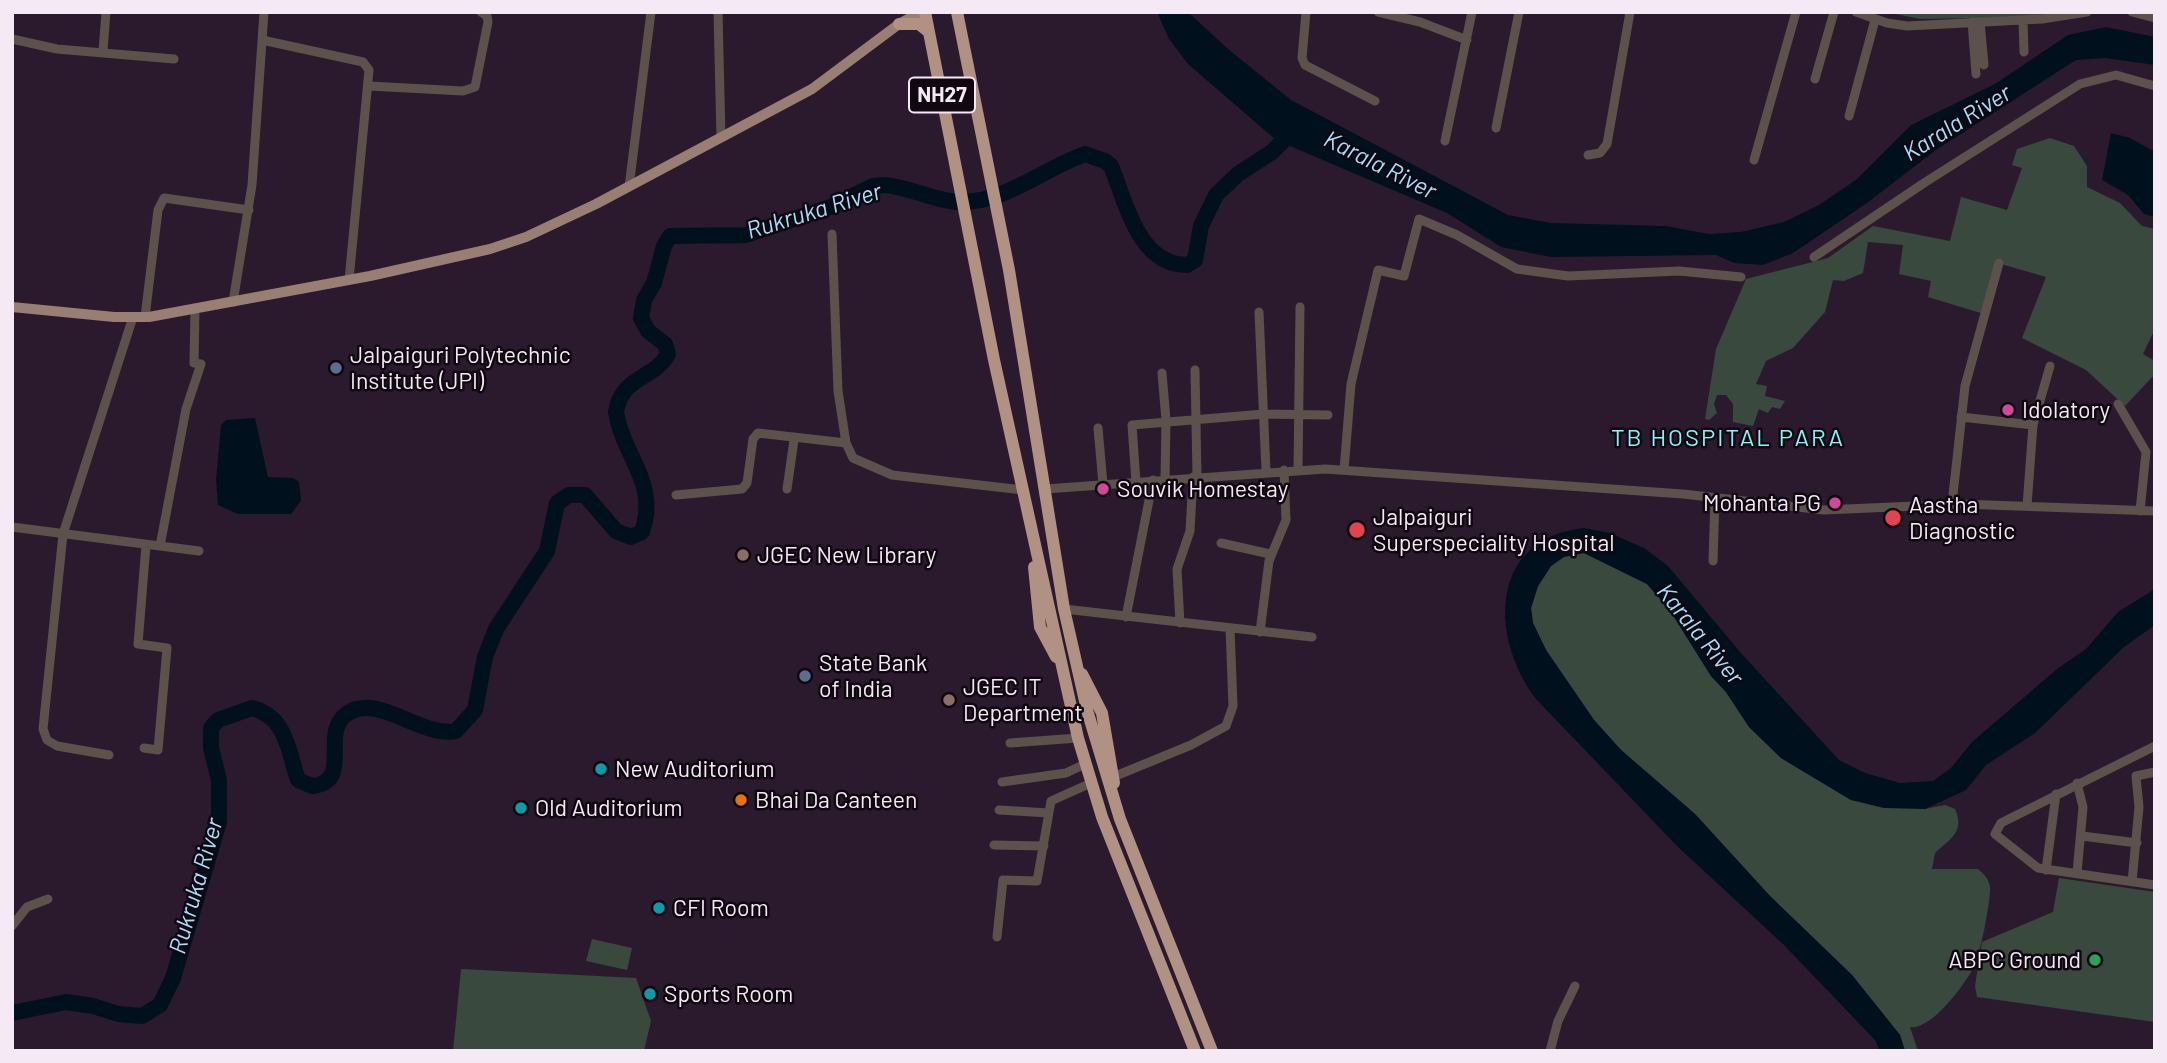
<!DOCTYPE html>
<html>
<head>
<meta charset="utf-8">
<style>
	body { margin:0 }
	#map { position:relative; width:2167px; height:1063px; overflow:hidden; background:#2b1a2e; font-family:Barlow,sans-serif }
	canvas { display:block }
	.frame { position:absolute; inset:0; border:14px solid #f5e9f6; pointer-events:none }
</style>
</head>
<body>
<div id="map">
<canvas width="2167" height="1063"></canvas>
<div class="frame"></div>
</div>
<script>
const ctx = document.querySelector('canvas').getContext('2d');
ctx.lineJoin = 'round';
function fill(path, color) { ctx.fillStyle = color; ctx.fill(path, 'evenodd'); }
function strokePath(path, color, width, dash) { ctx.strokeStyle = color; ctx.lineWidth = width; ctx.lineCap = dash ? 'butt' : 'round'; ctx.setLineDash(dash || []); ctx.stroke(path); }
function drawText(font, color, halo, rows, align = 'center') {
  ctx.font = font + ' Barlow,sans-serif'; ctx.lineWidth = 5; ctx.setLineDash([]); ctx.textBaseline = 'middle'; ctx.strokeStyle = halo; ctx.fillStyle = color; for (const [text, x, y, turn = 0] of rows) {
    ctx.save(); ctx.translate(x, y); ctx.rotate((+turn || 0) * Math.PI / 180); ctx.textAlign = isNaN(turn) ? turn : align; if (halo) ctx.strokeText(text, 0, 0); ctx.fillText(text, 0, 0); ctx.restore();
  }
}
const green = new Path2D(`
	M1886,12H2071L2041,17L1920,19Z
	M2050,138L2074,146L2087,166V187L2120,203L2142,226L2155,229V329L2143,354L2155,361V374L2125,406L2086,370L2022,338L2046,277L2001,264L1984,314L1928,297L1931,281L1899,274L1903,245L1868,242L1863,273L1844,281L1833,280L1825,312L1793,348L1766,361L1756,384L1767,386L1765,396L1785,401L1780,409L1772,407L1768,413L1759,409L1753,426L1733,422V404L1726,395H1717L1714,404L1717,413L1709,420L1705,419L1716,349L1746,279L1828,258L1873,226L1950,241L1961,197L2007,210L2022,168L2012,165L2017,149Z
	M1584,553L1647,584L1669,609L1711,676L1726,692L1749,727L1781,758L1851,800L1925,809L1945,805L1955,809C1965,832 1951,838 1935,853L1932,869H1978C1984,874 1989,879 1990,887C1991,900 1980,955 1974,967C1964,985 1932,1030 1910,1027L1918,1051H1905L1900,1035L1852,975L1770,896L1695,814L1621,750L1594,720L1546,650L1533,623L1531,608L1538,586L1551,566L1564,556Z
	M2059,878L2155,892V1022L1977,997L1975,986L1982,942L2053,912Z
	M592,939L632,948L627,970L586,961Z
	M461,969L636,978L651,1021L644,1051H453Z`);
const water = new Path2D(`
	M1157,12H1188L1228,49L1291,100L1508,215L1551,223L1666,226L1709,234L1741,232L1784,222L1819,205L1857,179L1911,125L1995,84L2068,35L2106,27L2155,37V65L2105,58L2076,60L1936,150L1867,203L1793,253L1763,265L1734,263L1716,255L1551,257L1501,247L1447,213L1276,140L1188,64L1169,39Z
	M2111,133L2130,138L2155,152V217L2144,214L2128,195L2102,180Z
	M255,418L268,477L293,478L299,482L301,501L291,514H238L218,505L216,480L221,425L226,420Z
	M1584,528L1610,533L1644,548L1668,566L1740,652L1839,760L1865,773L1900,783L1933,781L1951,768L1972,742L2057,669L2086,649L2118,612L2155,589V625L2124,647L2035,733L1986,765L1966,790L1925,809L1884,808L1851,800L1781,758L1749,727L1726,692L1711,676L1669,609L1647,584L1584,553L1564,557L1551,566L1538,586L1531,608L1533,623L1546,650L1594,720L1621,750L1695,814L1770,896L1852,975L1900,1035L1905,1051H1880L1875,1040L1784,945L1677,846L1536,699C1489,637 1489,538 1584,528Z`);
const river = new Path2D(`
	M12,1013L66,1002L93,1006L118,1014L142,1016L160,1005L173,978L219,822V780L211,748V728L218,720L252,708C287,717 288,751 298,780L312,786C355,781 318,732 348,713C379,693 421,738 456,731L475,710L485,657L496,629L547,551L557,503L569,495H585L616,531L631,537L642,532C659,482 623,457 616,412C622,375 654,380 668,354L665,344L648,331L641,318L644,300L654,283L664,246L670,236L746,235L833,206L873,186L885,185C910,187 934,201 959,202C1005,203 1043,169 1085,154L1105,161L1111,166C1126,202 1138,265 1187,265L1195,260L1201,226L1216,195L1238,174L1272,152L1297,127`);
const minor = new Path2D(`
	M718,12L721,138
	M1306,12L1302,58L1305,65L1375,101
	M1378,12L1420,22L1467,40
	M1856,12L1887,23L1907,26L2042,19L2087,12
	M2132,12L2155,18
	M2023,20L2024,52
	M1972,22L1976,74
	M1980,22L1984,65
	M12,39L57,49L174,59
	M262,40L363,62L369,70L349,280
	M103,51L106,12
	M1815,79L1834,12
	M369,86L463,91L475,87L488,22L487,16L481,12
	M1849,116L1875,20
	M1496,128L1519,12
	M1445,141L1472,12
	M1588,155L1600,153L1607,144L1630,12
	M1754,160L1796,12
	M629,187L651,12
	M832,234L838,391L846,443
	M1814,257L1924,183L2080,84L2116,75L2155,86
	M233,302L252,185L264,12
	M1259,312L1266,471
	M145,317L158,210L164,198L249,210
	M1195,370L1197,477
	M1162,373L1166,420L1165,479
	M2118,404L2146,452L2140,511
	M1961,417L2033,425
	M1098,428L1103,484
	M1298,470L1300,307
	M1344,470L1351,384L1378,270L1404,276L1419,219L1457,235L1517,269L1568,276L1679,271L1741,277
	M1136,482L1132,425L1264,414L1328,415
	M787,489L794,440
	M1045,489L1325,469L1683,494L1824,510L1961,504L2155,511
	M676,495L742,489L747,483L753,439L758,433L846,443L853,458L892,475L1023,490
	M1952,504L1965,386L1999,263
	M2027,506L2033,425L2050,366
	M12,527L199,551
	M1221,543L1270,554
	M160,546L186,409L201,364L194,363L195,309
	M1713,561L1715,498
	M1064,609L1312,637
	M1126,617L1153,480
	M1180,623L1177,569L1190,531L1193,477
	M1260,632L1269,561L1286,520L1284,470
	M1010,743L1078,738
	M2155,746L2001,823L1995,834L2038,868L2155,885
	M144,748L158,750L167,648L138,644L146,545
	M109,755L57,746L47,740L43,729L63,534L133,317
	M1113,777L1191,745L1226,726L1233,706L1230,628
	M1002,782L1066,773L1085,764
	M999,810L1049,813
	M2082,836L2137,843
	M994,845L1044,846
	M2046,870L2056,794
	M2077,873L2083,807L2077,783
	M2132,882L2139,807L2136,776L2155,772
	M12,926L27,907L48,899
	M997,937L1003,880L1037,881L1051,801L1091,783
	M1550,1051L1558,1021L1575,986`);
const major = new Path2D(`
	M12,307L114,317H149L370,276L490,249L526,237L596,204L812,89L899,24L921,12`);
const highway = new Path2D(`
	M925,12L994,360L1078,738L1102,817L1195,1051
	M957,12L1009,270L1064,609L1087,710L1120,819L1212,1051
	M899,24H919L929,32
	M1034,567L1040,627L1056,657
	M1082,674L1102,713L1114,783`);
const markers = [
	[336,368,7,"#5c6f8a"],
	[2008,410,7,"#d1479c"],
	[1103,489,7,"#d1479c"],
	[1835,503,7,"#d1479c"],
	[1893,518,9,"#e0444e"],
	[1357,530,9,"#e0444e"],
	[743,555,7,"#8d6e63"],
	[805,676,7,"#5c6f8a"],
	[949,700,7,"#8d6e63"],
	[601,769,7,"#0f9aa8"],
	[741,800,7,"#e8710a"],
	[521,808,7,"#0f9aa8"],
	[659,908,7,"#0f9aa8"],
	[2095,960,7,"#2e9e5b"],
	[650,994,7,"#0f9aa8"]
];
const shields = [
	[942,95,66]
];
const shieldNames = [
	["NH27",942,95]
];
const poiNames = [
	["Jalpaiguri Polytechnic",350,355],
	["Institute (JPI)",350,381],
	["Idolatory",2022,410],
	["Souvik Homestay",1117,489],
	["Mohanta PG",1821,503,"right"],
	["Aastha",1909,505],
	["Diagnostic",1909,531],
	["Jalpaiguri",1373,517],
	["Superspeciality Hospital",1373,543],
	["JGEC New Library",757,555],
	["State Bank",819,663],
	["of India",819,689],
	["JGEC IT",963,687],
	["Department",963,713],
	["New Auditorium",615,769],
	["Bhai Da Canteen",755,800],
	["Old Auditorium",535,808],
	["CFI Room",673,908],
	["ABPC Ground",2081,960,"right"],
	["Sports Room",664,994]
];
const waterNames = [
	["Karala River",1957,123,-32],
	["Karala River",1380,165,27],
	["Rukruka River",814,211,-17],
	["Karala River",1700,634,51],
	["Rukruka River",196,886,-74]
];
const neighbourhoodNames = [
	["TB HOSPITAL PARA",1728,438]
];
fill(green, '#39493d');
fill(water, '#00101c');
strokePath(river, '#00101c', 16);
strokePath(minor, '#5d514b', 9);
strokePath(major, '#997f73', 10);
strokePath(highway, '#b09183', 12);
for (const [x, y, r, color] of markers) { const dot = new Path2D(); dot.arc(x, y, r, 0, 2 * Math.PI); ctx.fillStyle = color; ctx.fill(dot); strokePath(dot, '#0f0810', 2.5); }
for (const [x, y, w] of shields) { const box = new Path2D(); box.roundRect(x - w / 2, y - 17.5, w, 35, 5); ctx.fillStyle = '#0f0810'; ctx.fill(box); strokePath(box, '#f5e9f6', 2); }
drawText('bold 21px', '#f5e9f6', null, shieldNames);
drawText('23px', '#f5e9f6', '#0f0810', poiNames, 'left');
drawText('italic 24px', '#a7defd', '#0f0810', waterNames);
ctx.letterSpacing = '2px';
drawText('24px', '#87f3f8', '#0f0810', neighbourhoodNames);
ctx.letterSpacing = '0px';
</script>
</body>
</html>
